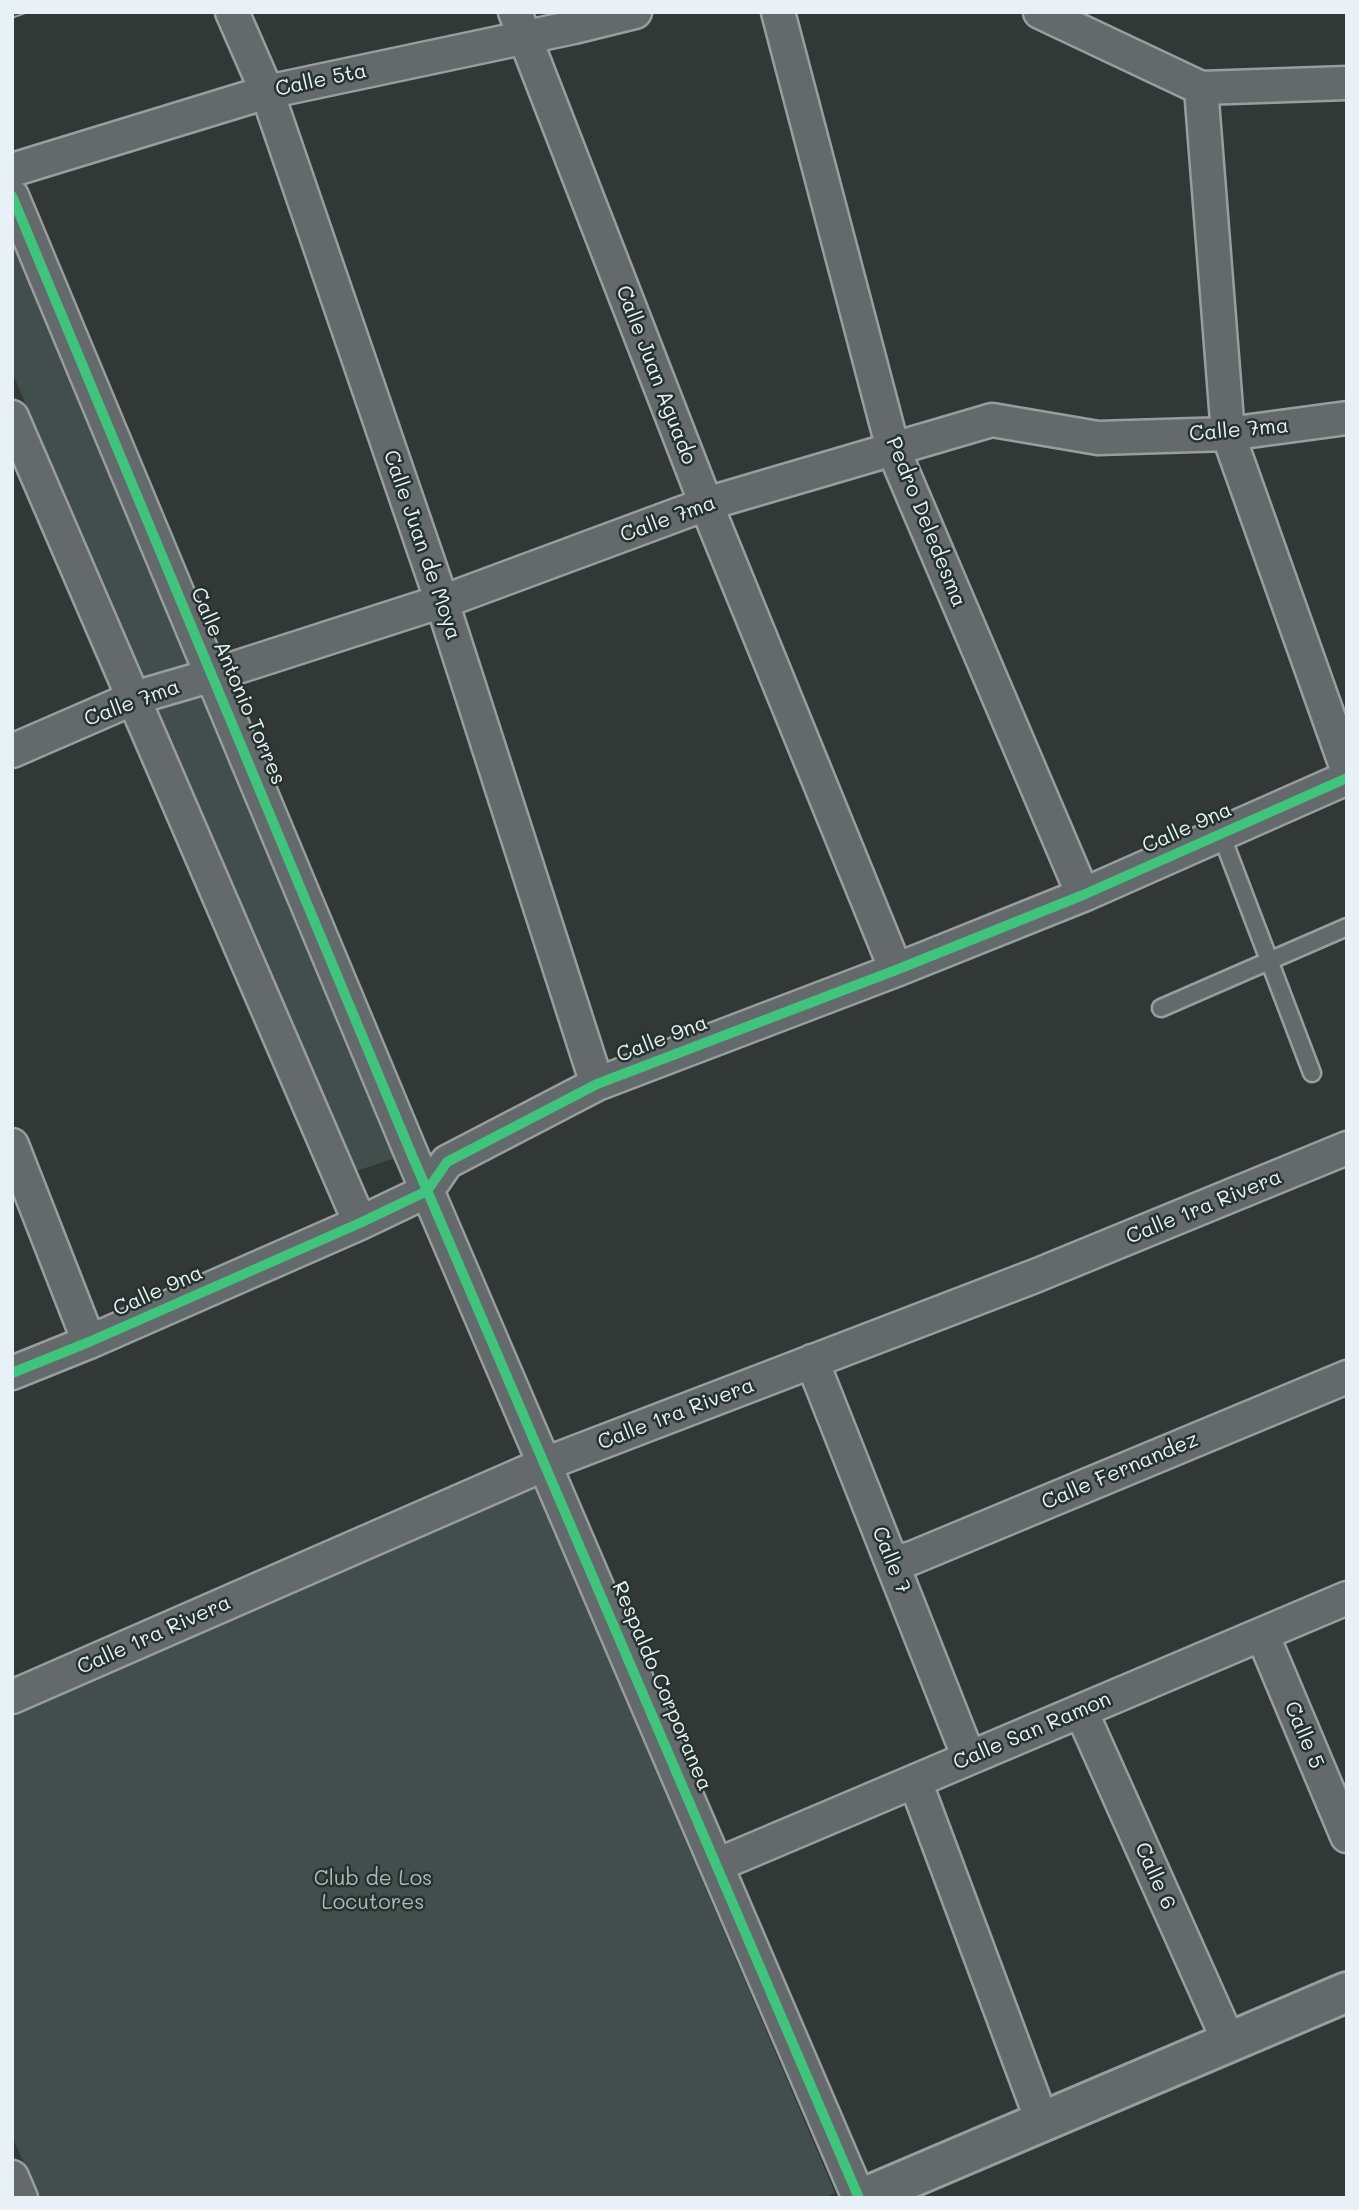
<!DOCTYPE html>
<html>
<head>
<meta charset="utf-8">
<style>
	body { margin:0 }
	#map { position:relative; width:1359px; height:2210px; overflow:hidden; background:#313835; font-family:Mali,sans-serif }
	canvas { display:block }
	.frame { position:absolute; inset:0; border:14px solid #e8f1f8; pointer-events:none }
</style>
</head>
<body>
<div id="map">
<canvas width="1359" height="2210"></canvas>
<div class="frame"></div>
</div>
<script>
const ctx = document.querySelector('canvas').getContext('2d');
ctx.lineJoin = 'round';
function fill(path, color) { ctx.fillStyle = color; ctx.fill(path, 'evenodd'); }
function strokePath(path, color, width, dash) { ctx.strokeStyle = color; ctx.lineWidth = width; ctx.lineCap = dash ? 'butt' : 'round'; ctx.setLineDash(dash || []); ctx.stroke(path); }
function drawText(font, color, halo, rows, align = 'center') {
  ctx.font = font + ' Mali,sans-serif'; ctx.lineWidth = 5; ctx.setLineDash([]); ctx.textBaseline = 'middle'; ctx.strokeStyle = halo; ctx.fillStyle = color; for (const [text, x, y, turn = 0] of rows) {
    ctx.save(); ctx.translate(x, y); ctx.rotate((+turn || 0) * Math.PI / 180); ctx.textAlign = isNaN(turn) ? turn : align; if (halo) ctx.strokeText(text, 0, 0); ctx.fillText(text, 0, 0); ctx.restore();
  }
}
const green = new Path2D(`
	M12,190L411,1153L353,1172L12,372Z
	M535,1486L835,2193L823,2198H39L12,2136V1713Z`);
const building = new Path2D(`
	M12,12H28L12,18Z`);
const lane = new Path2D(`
	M1221,834L1312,1073
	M1161,1008L1347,927`);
const street = new Path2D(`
	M232,12L267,92L442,602L597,1084
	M515,12L706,504L896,970
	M778,12L893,449L1083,895
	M1040,12L1201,88L1347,83
	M1201,88L1228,434L1347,769
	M12,170L267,92L574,27L635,12
	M12,196L411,1153L859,2198
	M12,417L360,1223
	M12,751L134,698L213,675L458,596L706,504L992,420L1098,438L1228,434L1347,418
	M12,1145L89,1342
	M812,1361L969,1758
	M12,1373L89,1342L360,1223L427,1191L447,1162L597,1084L896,970L1083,895L1347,778
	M892,1563L912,1558L1347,1377
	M1262,1634L1347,1836
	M12,1697L545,1464L1035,1276L1347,1148
	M1081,1711L1229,2042
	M915,1781L1042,2121
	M717,1865L1347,1598
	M12,2177L21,2198`);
const secondary = new Path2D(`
	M863,2198L1347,1992`);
const cycleway = new Path2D(`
	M12,196L411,1153L859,2198
	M12,1373L89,1342L360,1223L427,1191L447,1162L597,1084L896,970L1083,895L1347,778`);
const streetNames = [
	["Calle 5ta",321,80,-12],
	["Calle Juan Aguado",656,375,69],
	["Calle 7ma",1239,430,-5],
	["Calle 7ma",668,519,-20],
	["Pedro Deledesma",926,522,68],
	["Calle Juan de Moya",422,545,71],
	["Calle Antonio Torres",238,686,67],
	["Calle 7ma",132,703,-20],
	["Calle 9na",1187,828,-24],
	["Calle 9na",662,1039,-21],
	["Calle 1ra Rivera",1204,1207,-22],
	["Calle 9na",158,1291,-24],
	["Calle 1ra Rivera",676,1414,-21],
	["Calle Fernandez",1120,1471,-23],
	["Calle 7",891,1560,68],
	["Calle 1ra Rivera",154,1635,-24],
	["Respaldo Corporanea",662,1686,67],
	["Calle San Ramon",1032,1731,-23],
	["Calle 5",1304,1735,67],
	["Calle 6",1155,1876,66]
];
const parkNames = [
	["Club de Los",373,1879],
	["Locutores",373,1903]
];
fill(green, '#424e4b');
fill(building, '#494f4d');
strokePath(building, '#989d9e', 2);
strokePath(lane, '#989d9e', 21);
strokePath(street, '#989d9e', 37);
strokePath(secondary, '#989d9e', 44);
strokePath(lane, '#646a6b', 16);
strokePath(street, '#646a6b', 32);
strokePath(secondary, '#646a6b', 38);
strokePath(cycleway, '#40c37c', 10);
drawText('21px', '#e8f1f8', '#26332d', streetNames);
drawText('21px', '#afb9bc', '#26332d', parkNames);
</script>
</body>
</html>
